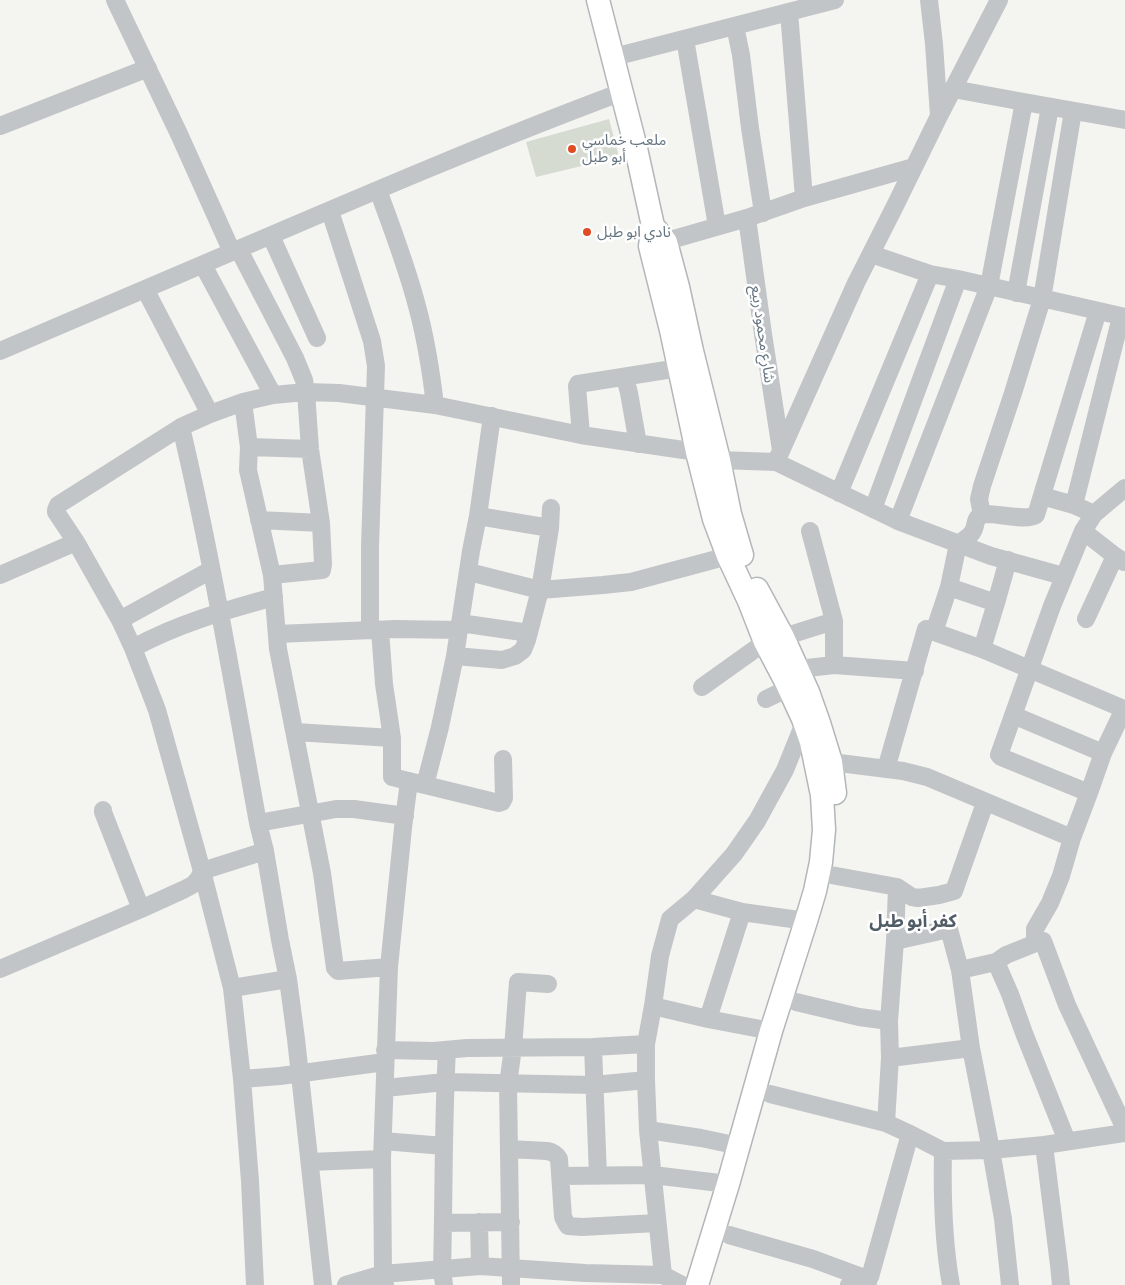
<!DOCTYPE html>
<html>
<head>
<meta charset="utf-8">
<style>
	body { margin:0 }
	canvas { display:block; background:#f4f4f0 }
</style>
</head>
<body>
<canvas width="1125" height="1285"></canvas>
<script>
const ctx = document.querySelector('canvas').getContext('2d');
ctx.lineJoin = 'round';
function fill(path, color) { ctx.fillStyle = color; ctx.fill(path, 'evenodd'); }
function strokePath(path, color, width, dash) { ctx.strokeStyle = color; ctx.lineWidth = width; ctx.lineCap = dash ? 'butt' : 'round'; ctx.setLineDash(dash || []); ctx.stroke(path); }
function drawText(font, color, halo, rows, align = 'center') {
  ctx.font = font + ' Barlow,"Noto Sans Arabic",sans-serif'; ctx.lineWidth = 5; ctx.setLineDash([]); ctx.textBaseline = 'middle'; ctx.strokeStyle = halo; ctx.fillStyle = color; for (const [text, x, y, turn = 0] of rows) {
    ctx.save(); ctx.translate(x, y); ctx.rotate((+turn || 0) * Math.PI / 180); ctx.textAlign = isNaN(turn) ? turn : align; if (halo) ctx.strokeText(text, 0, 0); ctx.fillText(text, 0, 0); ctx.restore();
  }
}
const green = new Path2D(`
	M609,119L619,157L536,177L526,142Z`);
const minor = new Path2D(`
	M115,0L179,134L232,252
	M929,0L934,44L939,116
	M789,12L804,198
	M735,26L741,55L750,128L763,213
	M685,39L717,226
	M614,57L835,0
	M953,89L1024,102
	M622,92C461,152 303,222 145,289L210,414L243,402L273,395L306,392L339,393L435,405L581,435L697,452
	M0,126L148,68
	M378,190C392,228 407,267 417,306C426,339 431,371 435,405
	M330,211L372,341L376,366L370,546V630
	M747,218L763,334L781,450
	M271,236L317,338
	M653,245L747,218L804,198L914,167
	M239,250L295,358L304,380L306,392L310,449L321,523L323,564L322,570L272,575
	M871,254L930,274L958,279L1125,317
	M203,265L273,395
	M1016,293L1050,107
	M0,351L145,289
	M625,377L629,393L638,444
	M243,402L249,447L248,470L272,575L278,649L322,873L335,968L338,971L389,967
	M181,427C212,558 234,691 258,823L265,851L280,940L288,979L296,1039L323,1285
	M581,435L577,386L578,384L679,368
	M249,447L310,449
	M719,460L776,462L898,521L991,556L1063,576
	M776,462L856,283L895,206L939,116L999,0
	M839,493L930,274
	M1042,496L1074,505
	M873,509L958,279
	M1094,514L1074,505L1121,317
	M982,515L979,499L982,486L1013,393L1042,299L1073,111
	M478,516L550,528
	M259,520L321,523
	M898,521L989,286L1024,102L1125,120
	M810,531L834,621V665
	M1083,531L1115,556L1124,562
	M469,572L540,590L603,585L631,582L728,556
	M0,575L76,542
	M949,587L996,603L982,649
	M996,603L1008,560
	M1086,619L1115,556
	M120,620L211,570
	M460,623L529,633
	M380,630L384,684L392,738V777L499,803L502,802L504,798L503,759
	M934,632L949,587L958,544C962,541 968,538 971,534C979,525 971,516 987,514C1000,514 1026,521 1036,515L1098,311
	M277,634L396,629L459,630
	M783,637L834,621
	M133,648L120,620L76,542L56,512V510L58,505L181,427L210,414
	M455,656L502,660L515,656L523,650L527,640L540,590L550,528L551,508
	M798,669L834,665L915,671
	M702,687L765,642
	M766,699L789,688
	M1013,715L1103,753
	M295,732L392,738
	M831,762L903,771L927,777L1072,838
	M886,769L926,629L982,649L1124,709L1103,753L1089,793L1072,838L1061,876L1050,903L1035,929V936L1037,943
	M425,785L440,727L455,656L471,551L478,516L492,416
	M1089,793L1001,757L999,755L1052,606L1083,531L1094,514L1125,488
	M103,810V812L141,909
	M258,823L336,809H354L405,816
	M831,875L897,887L912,897L918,898L939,895L954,891L985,803
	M694,899L742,912L806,921
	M895,941L949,929L960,970L971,1048L991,1150L1003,1219L1010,1285
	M996,962L1010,994L1024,1033L1067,1141
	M0,969L141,909L185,889L194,884L199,878L202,871L265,851
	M960,970L996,962L1006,955L1041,941H1043L1067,1005L1125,1129
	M288,979L232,988L242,1079L280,1076L385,1062
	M232,988L202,871L157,710L133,648C180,623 223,611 274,597
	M796,1002L859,1017L889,1021
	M653,1006L708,1019L771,1031
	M708,1019L742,912
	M593,1047L598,1176
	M385,1050L434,1051L467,1048L593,1047L646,1044
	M890,1058L971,1048
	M242,1079L250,1181L255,1285
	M385,1088L445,1082L594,1085L646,1080
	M770,1094L886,1123L910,1134L943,1151L991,1150L1044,1145L1125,1133
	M886,1123L890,1058L889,1021L895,941L897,887
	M648,1130L701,1138L739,1146
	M383,1141L444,1146
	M1044,1145L1059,1265L1061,1285
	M509,1149L547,1151C553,1152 556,1154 559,1159L563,1217L566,1223L568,1226L582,1227L657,1223
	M943,1151C942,1195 943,1241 951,1285
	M310,1162L382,1159
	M560,1176L653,1175L728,1184
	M479,1222L480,1266
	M443,1223L511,1222
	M729,1235L813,1259L867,1279L868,1282
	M663,1275L648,1130L646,1080V1044L653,1006L660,956L670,919L694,899L734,854L757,821L785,770L804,723
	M346,1285L383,1274L480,1266L585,1273L663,1275L682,1285
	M385,1285L383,1274L382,1159L389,967L403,828L409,781
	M444,1285L442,1270C444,1196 443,1123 447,1050
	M511,1285L508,1084L513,1048L518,982L548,984
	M849,1285L870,1277L910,1134`);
const major = new Path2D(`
	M598,0L635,144L653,226L650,246L671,330L697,452L714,519L728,556L749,601L765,642L786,682L803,719L811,742L822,795L824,830L821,862L815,891L806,921L771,1031L728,1184L697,1285
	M653,226L666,242L678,287L692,351L719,460L730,514L742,555
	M757,589L783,637L808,692L819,723L831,762L835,793`);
const markers = [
	[572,149,5,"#e04b24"],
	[587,232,5,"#e04b24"]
];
const poiNames = [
	["ملعب خماسي",582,140],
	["أبو طبل",582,157],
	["نادي ابو طبل",597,232]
];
const streetNames = [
	["شارع محمود ربيع",763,334,82]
];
const quarterNames = [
	["كفر أبو طبل",913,921]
];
fill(green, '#d5dbd1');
strokePath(major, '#b2b7ba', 25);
strokePath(minor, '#c2c5c8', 18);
strokePath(major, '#fff', 22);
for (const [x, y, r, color] of markers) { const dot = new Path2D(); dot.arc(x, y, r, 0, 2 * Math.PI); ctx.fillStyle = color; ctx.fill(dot); strokePath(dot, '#fff', 2); }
drawText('15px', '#647581', '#fff', poiNames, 'left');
drawText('15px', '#647581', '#fff', streetNames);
drawText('bold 18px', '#515d66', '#fff', quarterNames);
</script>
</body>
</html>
